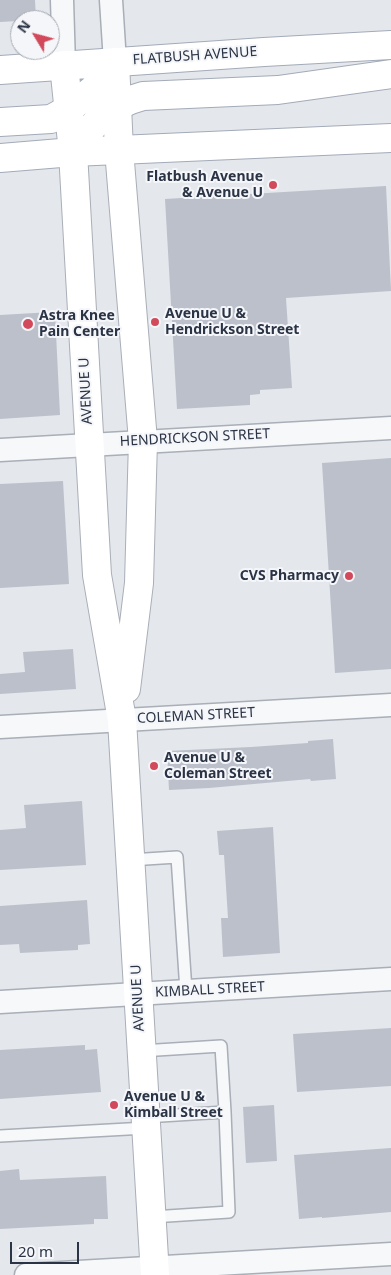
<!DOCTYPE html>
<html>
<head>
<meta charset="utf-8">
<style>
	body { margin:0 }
	#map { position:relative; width:391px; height:1275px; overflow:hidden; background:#e4e7ec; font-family:"Noto Sans",sans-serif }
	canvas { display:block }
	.north { position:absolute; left:10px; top:10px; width:50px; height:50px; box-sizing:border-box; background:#f4f6f9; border:1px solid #a4a8b1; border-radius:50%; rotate:307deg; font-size:14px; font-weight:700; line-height:20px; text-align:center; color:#2b3445 }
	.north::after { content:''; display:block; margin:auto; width:18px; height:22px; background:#d1495b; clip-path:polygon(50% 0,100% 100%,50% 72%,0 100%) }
	.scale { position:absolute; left:10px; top:1242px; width:69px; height:22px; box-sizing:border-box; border:2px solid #2b3445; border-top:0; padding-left:6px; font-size:15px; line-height:18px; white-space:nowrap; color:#2b3445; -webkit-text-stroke:4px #f4f6f9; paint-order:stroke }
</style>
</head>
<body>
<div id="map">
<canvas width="391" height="1275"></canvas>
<div class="north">N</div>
<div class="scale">20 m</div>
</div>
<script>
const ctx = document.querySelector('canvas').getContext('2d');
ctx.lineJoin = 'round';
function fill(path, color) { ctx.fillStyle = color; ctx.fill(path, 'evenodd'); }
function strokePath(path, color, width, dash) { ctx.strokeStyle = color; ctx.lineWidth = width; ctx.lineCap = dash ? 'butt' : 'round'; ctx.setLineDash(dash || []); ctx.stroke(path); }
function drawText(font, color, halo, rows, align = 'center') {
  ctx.font = font + ' "Noto Sans",sans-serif'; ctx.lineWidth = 4; ctx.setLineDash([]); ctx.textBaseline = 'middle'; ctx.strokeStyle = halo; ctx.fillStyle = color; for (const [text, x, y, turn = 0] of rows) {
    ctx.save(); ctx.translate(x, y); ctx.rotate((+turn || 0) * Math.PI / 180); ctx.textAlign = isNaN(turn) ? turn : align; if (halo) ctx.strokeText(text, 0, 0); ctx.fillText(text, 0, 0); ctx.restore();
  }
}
const building = new Path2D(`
	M0,0H35L36,20L0,22Z
	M386,186L391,291L286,298L292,388L260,390V394L250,395V405L177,409L165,199Z
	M52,312V314L55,313L60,415L0,419V315Z
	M391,458V669L335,673L322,463Z
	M63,481L69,584L0,588V484Z
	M73,649L76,689L0,694V674L25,672L23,652Z
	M333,739L336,779L311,781L310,779L209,788L169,790L167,751L251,747L308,743V741Z
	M82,801L86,865L0,870V830L26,828L24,805Z
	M273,827L280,953L223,957L221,918H228L224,855H219L217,831Z
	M87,900L90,944L78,945V950L20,953L19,944L0,945V906Z
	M391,1028V1086L297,1092L293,1034Z
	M85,1045V1050L97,1049L101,1092L0,1099V1050Z
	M274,1105L277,1161L246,1163L243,1107Z
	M391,1148V1212L322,1218V1217L299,1219L294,1155Z
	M19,1169L20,1180L106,1176L108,1219H94V1224L0,1229V1171Z`);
const service = new Path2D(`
	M130,860L177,857L186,991
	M141,1051L221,1046L225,1112
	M145,1117L225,1112L229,1212L152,1217
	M0,1136L146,1128`);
const minor = new Path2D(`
	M62,0L64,65
	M111,0L115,62
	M0,450L391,428
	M0,727L391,705
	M0,1002L391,979
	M26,1275L391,1254`);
const secondary = new Path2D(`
	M115,62L119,150L143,441L139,583L126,689
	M64,65L73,152L97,575L122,720L155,1275`);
const primary = new Path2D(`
	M0,70L264,52L391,45
	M0,122L51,119L69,109L101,83L115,62
	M73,152C92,124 109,105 143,96L278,90L391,74
	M0,158L73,152L391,138`);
const markers = [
	[273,185,5,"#d1495b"],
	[155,322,5,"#d1495b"],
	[28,324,6,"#d1495b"],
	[349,576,5,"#d1495b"],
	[154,766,5,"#d1495b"],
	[114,1105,5,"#d1495b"]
];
const streetNames = [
	["FLATBUSH AVENUE",195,56,-4],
	["AVENUE U",86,391,-93],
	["HENDRICKSON STREET",195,438,-3],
	["COLEMAN STREET",196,716,-3],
	["KIMBALL STREET",210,990,-3],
	["AVENUE U",138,998,-93]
];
const poiNames = [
	["Flatbush Avenue",263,177,"right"],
	["& Avenue U",263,193,"right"],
	["Avenue U &",165,314],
	["Hendrickson Street",165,330],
	["Astra Knee",39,316],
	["Pain Center",39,332],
	["CVS Pharmacy",339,576,"right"],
	["Avenue U &",164,758],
	["Coleman Street",164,774],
	["Avenue U &",124,1097],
	["Kimball Street",124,1113]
];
fill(building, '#bbc0ca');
strokePath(service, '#a9aeb7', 14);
strokePath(minor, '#a9aeb7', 25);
strokePath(secondary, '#a9aeb7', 30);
strokePath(primary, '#a3abb8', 30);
strokePath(service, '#f7f8fa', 11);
strokePath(minor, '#f7f8fa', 22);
strokePath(secondary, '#fff', 28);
strokePath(primary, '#fff', 28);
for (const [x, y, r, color] of markers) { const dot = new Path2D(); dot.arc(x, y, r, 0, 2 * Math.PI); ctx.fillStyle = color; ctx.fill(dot); strokePath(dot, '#f4f6f9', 2); }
drawText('14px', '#2b3445', '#f4f6f9', streetNames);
drawText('bold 14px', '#2b3445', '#f4f6f9', poiNames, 'left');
</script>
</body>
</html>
